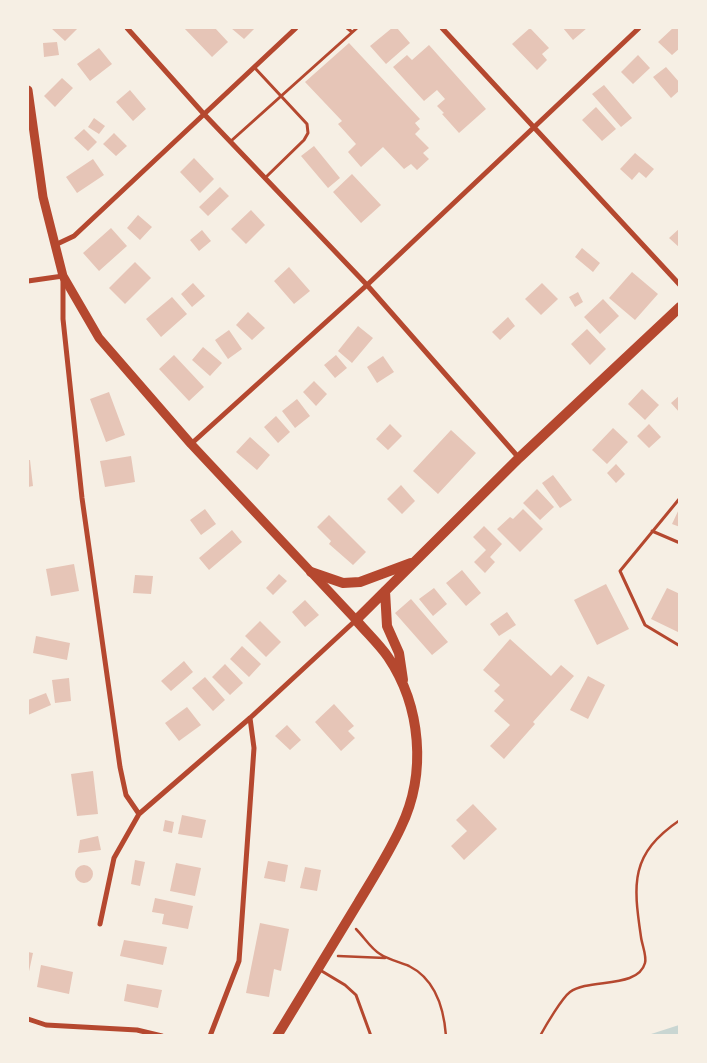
<!DOCTYPE html>
<html>
<head>
<meta charset="utf-8">
<style>
	body { margin:0 }
	#map { position:relative; width:707px; height:1063px; overflow:hidden; background:#f6efe4; font-family:"Space Grotesk",sans-serif }
	canvas { display:block }
	.frame { position:absolute; inset:0; border:29px solid #f6efe4; pointer-events:none }
</style>
</head>
<body>
<div id="map">
<canvas width="707" height="1063"></canvas>
<div class="frame"></div>
</div>
<script>
const ctx = document.querySelector('canvas').getContext('2d');
ctx.lineJoin = 'round';
function fill(path, color) { ctx.fillStyle = color; ctx.fill(path, 'evenodd'); }
function strokePath(path, color, width, dash) { ctx.strokeStyle = color; ctx.lineWidth = width; ctx.lineCap = dash ? 'butt' : 'round'; ctx.setLineDash(dash || []); ctx.stroke(path); }
const water = new Path2D(`
	M679,1025V1035H648Z`);
const building = new Path2D(`
	M51,28H78L65,41Z
	M184,28H215L228,42L212,57Z
	M231,28H255L244,39Z
	M392,28H397L410,43L386,64L370,46Z
	M530,28L549,48L542,54L547,60L537,70L512,44Z
	M563,28H587L573,40Z
	M673,28H677L680,30V48L672,55L658,42Z
	M57,42L59,55L44,57L43,43Z
	M349,43L420,119L415,123L420,129L415,134L429,148L423,153L429,159L417,170L411,164L404,169L383,147L361,167L348,152L356,144L338,124L342,121L305,82Z
	M429,45L486,109L459,133L442,114L444,113L437,106L445,99L437,90L424,101L393,67L407,55L412,60Z
	M99,48L112,64L90,81L77,64Z
	M638,55L650,68L633,84L621,72Z
	M666,67L680,83V90L671,98L653,77Z
	M62,78L73,88L55,107L44,96Z
	M604,85L632,118L621,127L592,94Z
	M130,90L146,109L133,121L116,102Z
	M596,107L616,129L602,141L582,120Z
	M94,118L105,126L99,134L88,127Z
	M84,129L97,142L88,151L74,138Z
	M114,133L127,146L116,156L103,144Z
	M314,146L340,178L328,188L301,156Z
	M635,153L654,169L646,178L639,172L632,180L620,169Z
	M194,158L214,179L200,193L180,172Z
	M93,159L104,175L77,193L66,177Z
	M352,174L381,205L361,223L333,192Z
	M220,187L229,196L208,216L199,207Z
	M251,210L265,225L246,244L231,229Z
	M138,215L152,227L140,240L127,228Z
	M111,228L127,246L99,271L83,253Z
	M680,228V248L669,238Z
	M202,230L211,241L199,251L190,240Z
	M582,248L600,263L593,272L575,257Z
	M135,262L151,278L125,304L109,288Z
	M289,267L310,291L294,304L274,281Z
	M632,272L658,294L635,320L609,298Z
	M193,283L205,296L192,307L181,294Z
	M542,283L558,299L541,315L525,299Z
	M578,292L583,302L575,307L569,297Z
	M172,297L187,314L161,337L146,319Z
	M603,299L619,316L600,334L584,317Z
	M248,312L265,328L252,340L236,325Z
	M508,317L515,326L500,340L492,332Z
	M358,326L373,338L352,363L338,351Z
	M587,329L606,349L590,365L571,344Z
	M229,330L242,349L228,359L215,340Z
	M203,347L222,363L210,376L192,360Z
	M174,355L204,387L189,401L159,369Z
	M336,355L347,368L335,378L324,365Z
	M383,356L394,372L377,383L367,367Z
	M314,381L327,394L316,406L303,392Z
	M642,389L659,405L645,420L628,404Z
	M109,392L125,435L106,442L90,399Z
	M680,395V413L671,403Z
	M297,399L310,416L295,428L282,411Z
	M276,416L290,432L278,443L264,427Z
	M390,424L402,436L388,450L376,439Z
	M649,424L661,437L649,448L637,436Z
	M613,428L628,442L607,464L592,450Z
	M451,430L476,453L438,494L413,471Z
	M250,437L270,455L257,470L236,452Z
	M131,456L135,482L105,487L100,461Z
	M28,460H30L33,486L28,487Z
	M616,464L625,474L616,483L607,473Z
	M553,475L572,500L560,508L542,483Z
	M401,485L415,501L402,514L387,499Z
	M537,489L554,507L540,520L523,503Z
	M680,507V527L672,524Z
	M205,509L216,524L201,535L190,520Z
	M523,509L543,529L520,552L497,529L510,517L513,519Z
	M329,515L366,552L353,565L329,544L331,541L317,527Z
	M484,526L502,544L490,557L495,562L485,573L474,562L486,550L473,537Z
	M232,530L242,542L209,570L199,558Z
	M74,564L79,591L51,596L46,569Z
	M462,570L481,593L466,606L446,583Z
	M279,574L287,581L273,595L266,588Z
	M135,575L153,576L151,594L133,593Z
	M606,584L629,629L597,645L574,600Z
	M434,588L447,604L433,616L419,599Z
	M667,588L680,594V633L651,619Z
	M411,599L448,642L432,655L395,613Z
	M305,600L319,615L305,627L292,612Z
	M507,612L516,625L499,636L490,624Z
	M260,621L281,642L266,657L245,636Z
	M36,636L70,643L67,660L33,653Z
	M510,639L551,676L561,665L574,676L533,722L535,724L504,759L490,746L510,725L494,711L504,700L494,691L500,685L483,670Z
	M242,646L261,664L249,677L230,659Z
	M184,661L193,672L171,691L161,681Z
	M225,664L243,683L230,695L212,677Z
	M588,676L605,685L588,719L570,710Z
	M205,677L225,700L213,711L192,688Z
	M69,678L71,701L55,703L52,680Z
	M46,693L51,705L28,715V700Z
	M334,704L354,726L348,731L355,738L341,751L315,722Z
	M187,707L201,725L179,741L165,723Z
	M287,725L301,740L290,750L275,736Z
	M93,771L98,814L77,816L71,774Z
	M473,804L497,829L464,860L451,846L467,831L456,820Z
	M182,815L206,820L202,838L178,834Z
	M165,820L174,822L172,833L163,831Z
	M98,836L101,850L78,853L80,840Z
	M135,860L145,862L140,886L131,884Z
	M268,861L288,865L285,882L264,878Z
	M176,863L201,868L195,896L170,891Z
	M75 874a9 9 0 1 1 18 0a9 9 0 1 1-18 0Z
	M305,867L321,870L317,891L300,888Z
	M155,898L193,906L188,929L162,924L164,914L152,912Z
	M260,923L289,929L281,971L274,969L269,997L246,993Z
	M124,940L167,947L163,965L120,956Z
	M28,952L33,953L28,976Z
	M41,965L73,972L69,994L37,987Z
	M127,984L162,990L158,1008L124,1001Z`);
const path = new Path2D(`
	M356,929C364,937 371,949 380,954C389,960 400,962 409,966C435,979 444,1009 446,1036
	M338,956L385,958
	M540,1036C546,1025 562,998 570,992C589,978 638,989 645,963C647,956 642,945 641,937C633,883 630,854 680,820`);
const service = new Path2D(`
	M347,28L352,32
	M254,67L307,124L308,133L304,140L265,178
	M231,141L357,28
	M680,498L620,571L645,625L680,646
	M652,531L680,543
	M320,970L345,985L356,995L371,1036`);
const minor = new Path2D(`
	M127,28L203,113L367,285L519,458
	M442,28L680,285
	M55,245L74,236L296,28
	M28,281L63,276V319L82,498L120,767L126,795L139,814
	M191,444L367,285L639,28
	M100,924L114,858L139,814L250,718L356,620
	M28,1019L46,1025L137,1030L162,1036
	M210,1036L239,961L254,748L250,718`);
const secondary = new Path2D(`
	M28,90L43,197L63,276L99,338L191,444L356,620`);
const primary = new Path2D(`
	M311,572L343,583L360,582L411,563
	M385,591L387,626L399,653L403,680
	M277,1036C304,991 331,947 358,903C373,878 389,853 401,827C427,773 421,706 388,657C379,644 366,632 356,620L519,458L680,307`);
fill(water, '#c9d6d2');
fill(building, '#e6c5b7');
strokePath(path, '#b5482f', 2.5);
strokePath(service, '#b5482f', 3);
strokePath(minor, '#b5482f', 5);
strokePath(secondary, '#b5482f', 9);
strokePath(primary, '#b5482f', 10);
</script>
</body>
</html>
